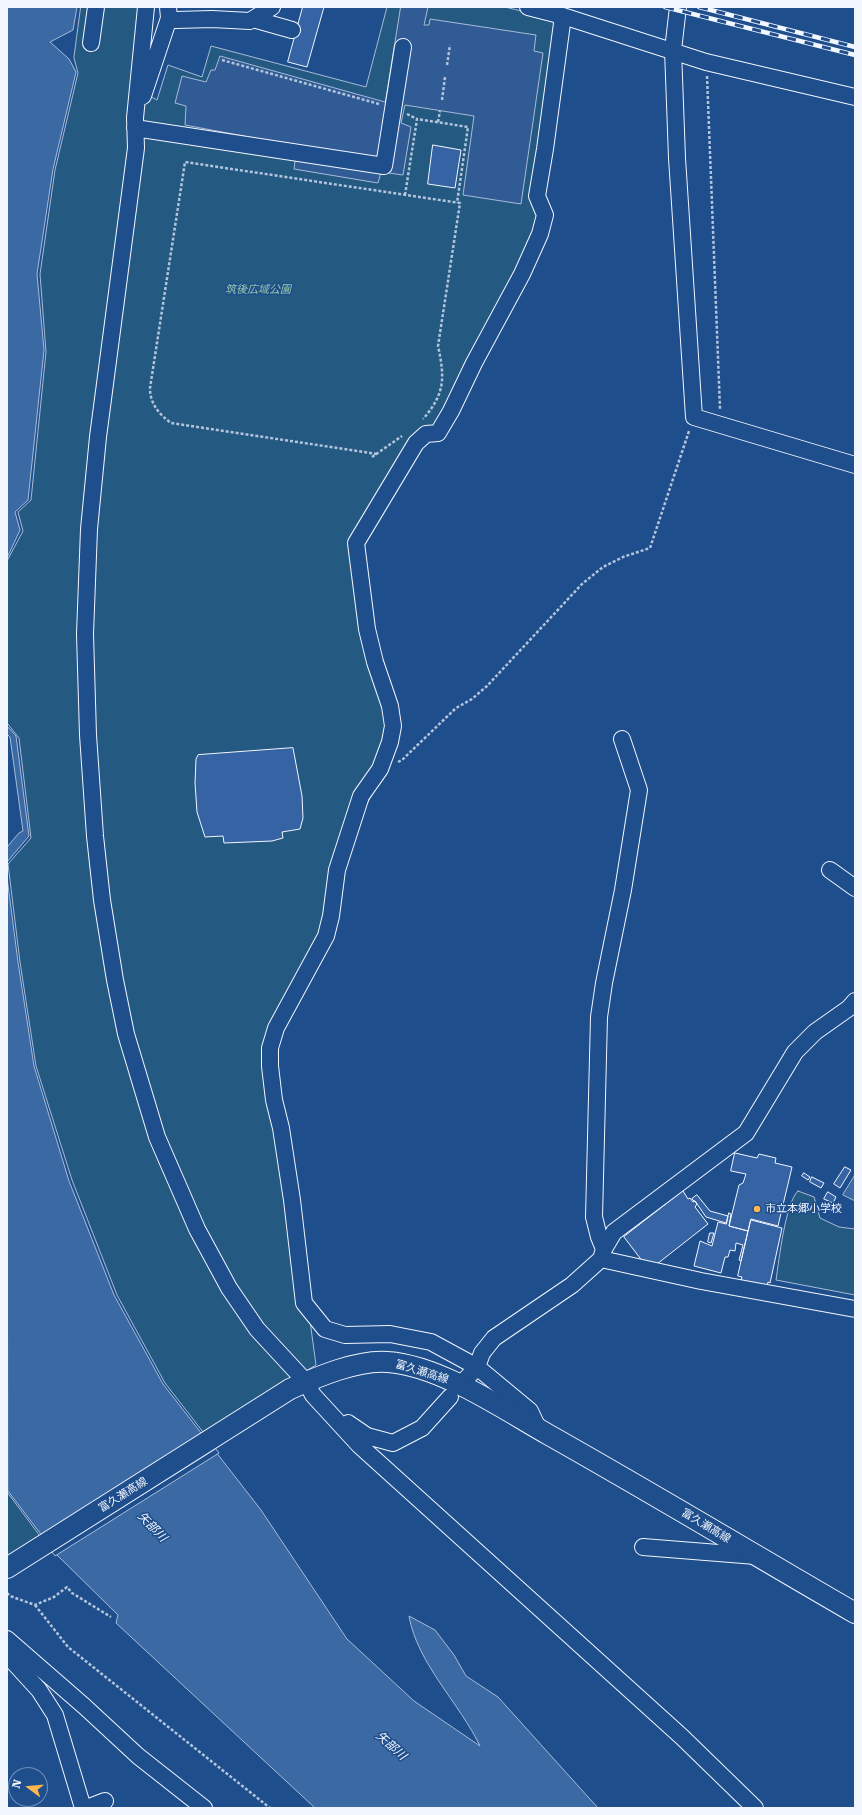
<!DOCTYPE html>
<html>
<head>
<meta charset="utf-8">
<style>
	body { margin:0 }
	#map { position:relative; width:862px; height:1815px; overflow:hidden; background:#1f4e8c; font-family:"Roboto Serif",serif }
	canvas { display:block }
	.frame { position:absolute; inset:0; border:8px solid #f2f6ff; pointer-events:none }
	.north { position:absolute; left:8px; top:1767px; width:40px; height:40px; box-sizing:border-box; background:#1f4e8c; border:1px solid #7391ba; border-radius:50%; rotate:286deg; font-size:11px; font-weight:700; line-height:16px; text-align:center; color:#f2f6ff }
	.north::after { content:''; display:block; margin:auto; width:14px; height:18px; background:#ffb74d; clip-path:polygon(50% 0,100% 100%,50% 72%,0 100%) }
</style>
</head>
<body>
<div id="map">
<canvas width="862" height="1815"></canvas>
<div class="frame"></div>
<div class="north">N</div>
</div>
<script>
const ctx = document.querySelector('canvas').getContext('2d');
ctx.lineJoin = 'round';
function fill(path, color) { ctx.fillStyle = color; ctx.fill(path, 'evenodd'); }
function strokePath(path, color, width, dash) { ctx.strokeStyle = color; ctx.lineWidth = width; ctx.lineCap = dash ? 'butt' : 'round'; ctx.setLineDash(dash || []); ctx.stroke(path); }
function drawText(font, color, halo, rows, align = 'center') {
  ctx.font = font + ' "Roboto Serif","Noto Sans JP",serif'; ctx.lineWidth = 3; ctx.setLineDash([]); ctx.textBaseline = 'middle'; ctx.strokeStyle = halo; ctx.fillStyle = color; for (const [text, x, y, turn = 0] of rows) {
    ctx.save(); ctx.translate(x, y); ctx.rotate((+turn || 0) * Math.PI / 180); ctx.textAlign = isNaN(turn) ? turn : align; if (halo) ctx.strokeText(text, 0, 0); ctx.fillText(text, 0, 0); ctx.restore();
  }
}
const green = new Path2D(`
	M81,7H141L132,87L157,100L168,65L202,77L211,46L366,87L387,7H505L558,20L540,219L438,426L357,534L389,713L375,789L364,809L344,867L334,929L282,1021L274,1056L316,1365L203,1432L165,1383L117,1295L72,1180L36,1066L20,962L8,864L31,838L19,738L7,723V561L23,531L18,512L31,500L46,352L40,274L55,170L78,73L74,58Z
	M798,1191L814,1197L820,1218L839,1227L855,1229V1295L776,1280C779,1261 785,1203 798,1191Z
	M7,1492L43,1540L7,1562Z`);
const parking = new Path2D(`
	M401,7H428L424,25H429L430,19L536,35L534,51L543,53L521,204L463,195L474,116L405,105L401,123L411,127L403,175L381,172L378,183L294,169L297,146L185,125L186,106L175,103L182,76L206,82L211,70H215L220,56L385,102Z`);
const water = new Path2D(`
	M7,7H77L73,30L50,42L69,59L76,72L53,169L37,274L44,350L28,500L15,512L20,530L7,558Z
	M7,726L16,736L29,836L7,862V847L19,833L23,831L10,737L7,734Z
	M7,877L18,962L34,1066L69,1181L114,1295L163,1384L261,1510L347,1639L414,1701L480,1746C460,1704 417,1663 409,1616L435,1630L454,1655L466,1676L498,1697L598,1808H315L116,1623L118,1615L56,1554L8,1491Z
	M855,1175V1201L843,1195Z`);
const pier = new Path2D(`
	M216,1449L219,1453L55,1556L52,1552Z`);
const building = new Path2D(`
	M303,7H324L307,67L288,62Z
	M433,145L461,150L455,188L428,184Z
	M293,748L302,796L303,818L300,829L282,832L283,838L272,841L224,843L223,836L205,837L197,812L195,783L196,759L198,755Z
	M735,1153L757,1158L759,1154L776,1158L775,1163L792,1167L778,1226L751,1219L748,1231L729,1226L739,1185L743,1183L746,1174L731,1171Z
	M845,1167L851,1170L840,1188L834,1184Z
	M804,1173L810,1177L808,1180L802,1176Z
	M812,1177L824,1183L821,1188L810,1182Z
	M683,1191L688,1199L690,1198L693,1202L695,1201L697,1204L695,1207L708,1224L657,1264L643,1262L624,1237Z
	M828,1192L836,1197L833,1203L824,1199Z
	M697,1195L710,1211L728,1216L726,1223L706,1217L695,1201H694L692,1199Z
	M729,1213L731,1214L729,1226L748,1231L741,1261L739,1260L743,1245L736,1243L735,1251L730,1250L728,1257H725L721,1273L694,1266L700,1241L712,1246L718,1222L726,1224Z
	M751,1220L782,1228L770,1283L768,1282L767,1286L741,1280L742,1277L738,1276Z
	M710,1233H714L711,1243L708,1242Z`);
const path = new Path2D(`
	M222,60L379,104
	M447,65L450,45
	M707,76L720,409
	M442,100L445,77
	M407,114L417,119
	M438,122L440,111
	M405,195L417,119L468,127L457,203
	M377,454L171,423C159,414 150,404 150,388L185,162L460,203L438,346C445,378 445,394 423,419
	M372,457L402,436
	M398,762L402,760L456,708L472,699L487,686L582,584L603,567L623,557L650,548L689,431
	M7,1593L10,1596L35,1605L54,1597L67,1587L72,1593L111,1617
	M35,1605L68,1647L270,1808`);
const minor = new Path2D(`
	M146,7L135,118L136,148L98,437L89,529L85,634L88,735L95,836L102,900L115,980L126,1034L157,1137L197,1229L229,1288L257,1329L306,1382L313,1395L359,1445L682,1737L755,1808
	M168,7L169,18L176,20L212,19L250,21L272,7
	M528,7L563,16L706,62L855,97
	M678,7L673,50L677,158L694,417L855,465
	M253,19L292,30
	M91,43L96,7
	M143,96L169,18
	M135,128L384,166L403,47
	M830,870L855,888
	M604,1249L599,1237L594,1217L599,1017L604,983L623,890L639,790L622,739
	M601,1259L701,1281L855,1309
	M465,1380L477,1367L482,1353L494,1338L572,1285L601,1259L604,1249L614,1232L746,1133L795,1052L815,1032L849,1008L855,1001
	M348,1423L367,1436L393,1443L422,1428L450,1397
	M538,1428L530,1411L477,1367L431,1342L390,1334L345,1335L325,1329L304,1303L292,1200L281,1128L274,1100L270,1066V1048L276,1028L326,936L331,916L337,870L361,796L380,769L390,742L393,726L390,706L375,662L367,629L356,543L416,443L426,434L438,433L451,411L474,363L522,274L540,234L545,215L537,196L545,149L563,16
	M643,1547L756,1556
	M7,1639L84,1706L138,1756L204,1808
	M7,1655L39,1690L55,1715L83,1808
	M87,1808L105,1801`);
const major = new Path2D(`
	M7,1568L290,1389C317,1377 359,1359 388,1362C441,1366 503,1409 549,1435C652,1493 753,1554 855,1613`);
const rail = new Path2D(`
	M665,7L855,55
	M699,7L855,47`);
const markers = [
	[757,1209,4,"#ffb74d"]
];
const parkNames = [
	["筑後広域公園",258,290]
];
const poiNames = [
	["市立本郷小学校",765,1209]
];
const streetNames = [
	["富久瀬高線",422,1372,17],
	["富久瀬高線",123,1495,-32],
	["富久瀬高線",706,1526,31]
];
const waterNames = [
	["矢部川",152,1527,46],
	["矢部川",391,1746,42]
];
fill(green, '#245a82');
strokePath(green, '#a8bbd7', 1);
fill(parking, '#305b95');
strokePath(parking, '#a8bbd7', 1);
fill(water, '#3b69a3');
strokePath(water, '#a8bbd7', 1);
fill(pier, '#1f4e8c');
strokePath(pier, '#a8bbd7', 1);
fill(building, '#3563a3');
strokePath(building, '#f2f6ff', 1);
strokePath(minor, '#f2f6ff', 18);
strokePath(major, '#f2f6ff', 22);
strokePath(path, '#b3c4dc', 2.5, [3, 2]);
strokePath(minor, '#1f4e8c', 16);
strokePath(major, '#1f4e8c', 20);
strokePath(rail, '#f2f6ff', 4.5);
strokePath(rail, '#1f4e8c', 3, [9]);
for (const [x, y, r, color] of markers) { const dot = new Path2D(); dot.arc(x, y, r, 0, 2 * Math.PI); ctx.fillStyle = color; ctx.fill(dot); strokePath(dot, '#1f4e8c', 1.5); }
drawText('italic 11px', '#97c8a6', '#1f4e8c', parkNames);
drawText('11px', '#f2f6ff', '#1f4e8c', poiNames, 'left');
drawText('11px', '#f2f6ff', '#1f4e8c', streetNames);
drawText('italic 12px', '#f2f6ff', '#1f4e8c', waterNames);
</script>
</body>
</html>
